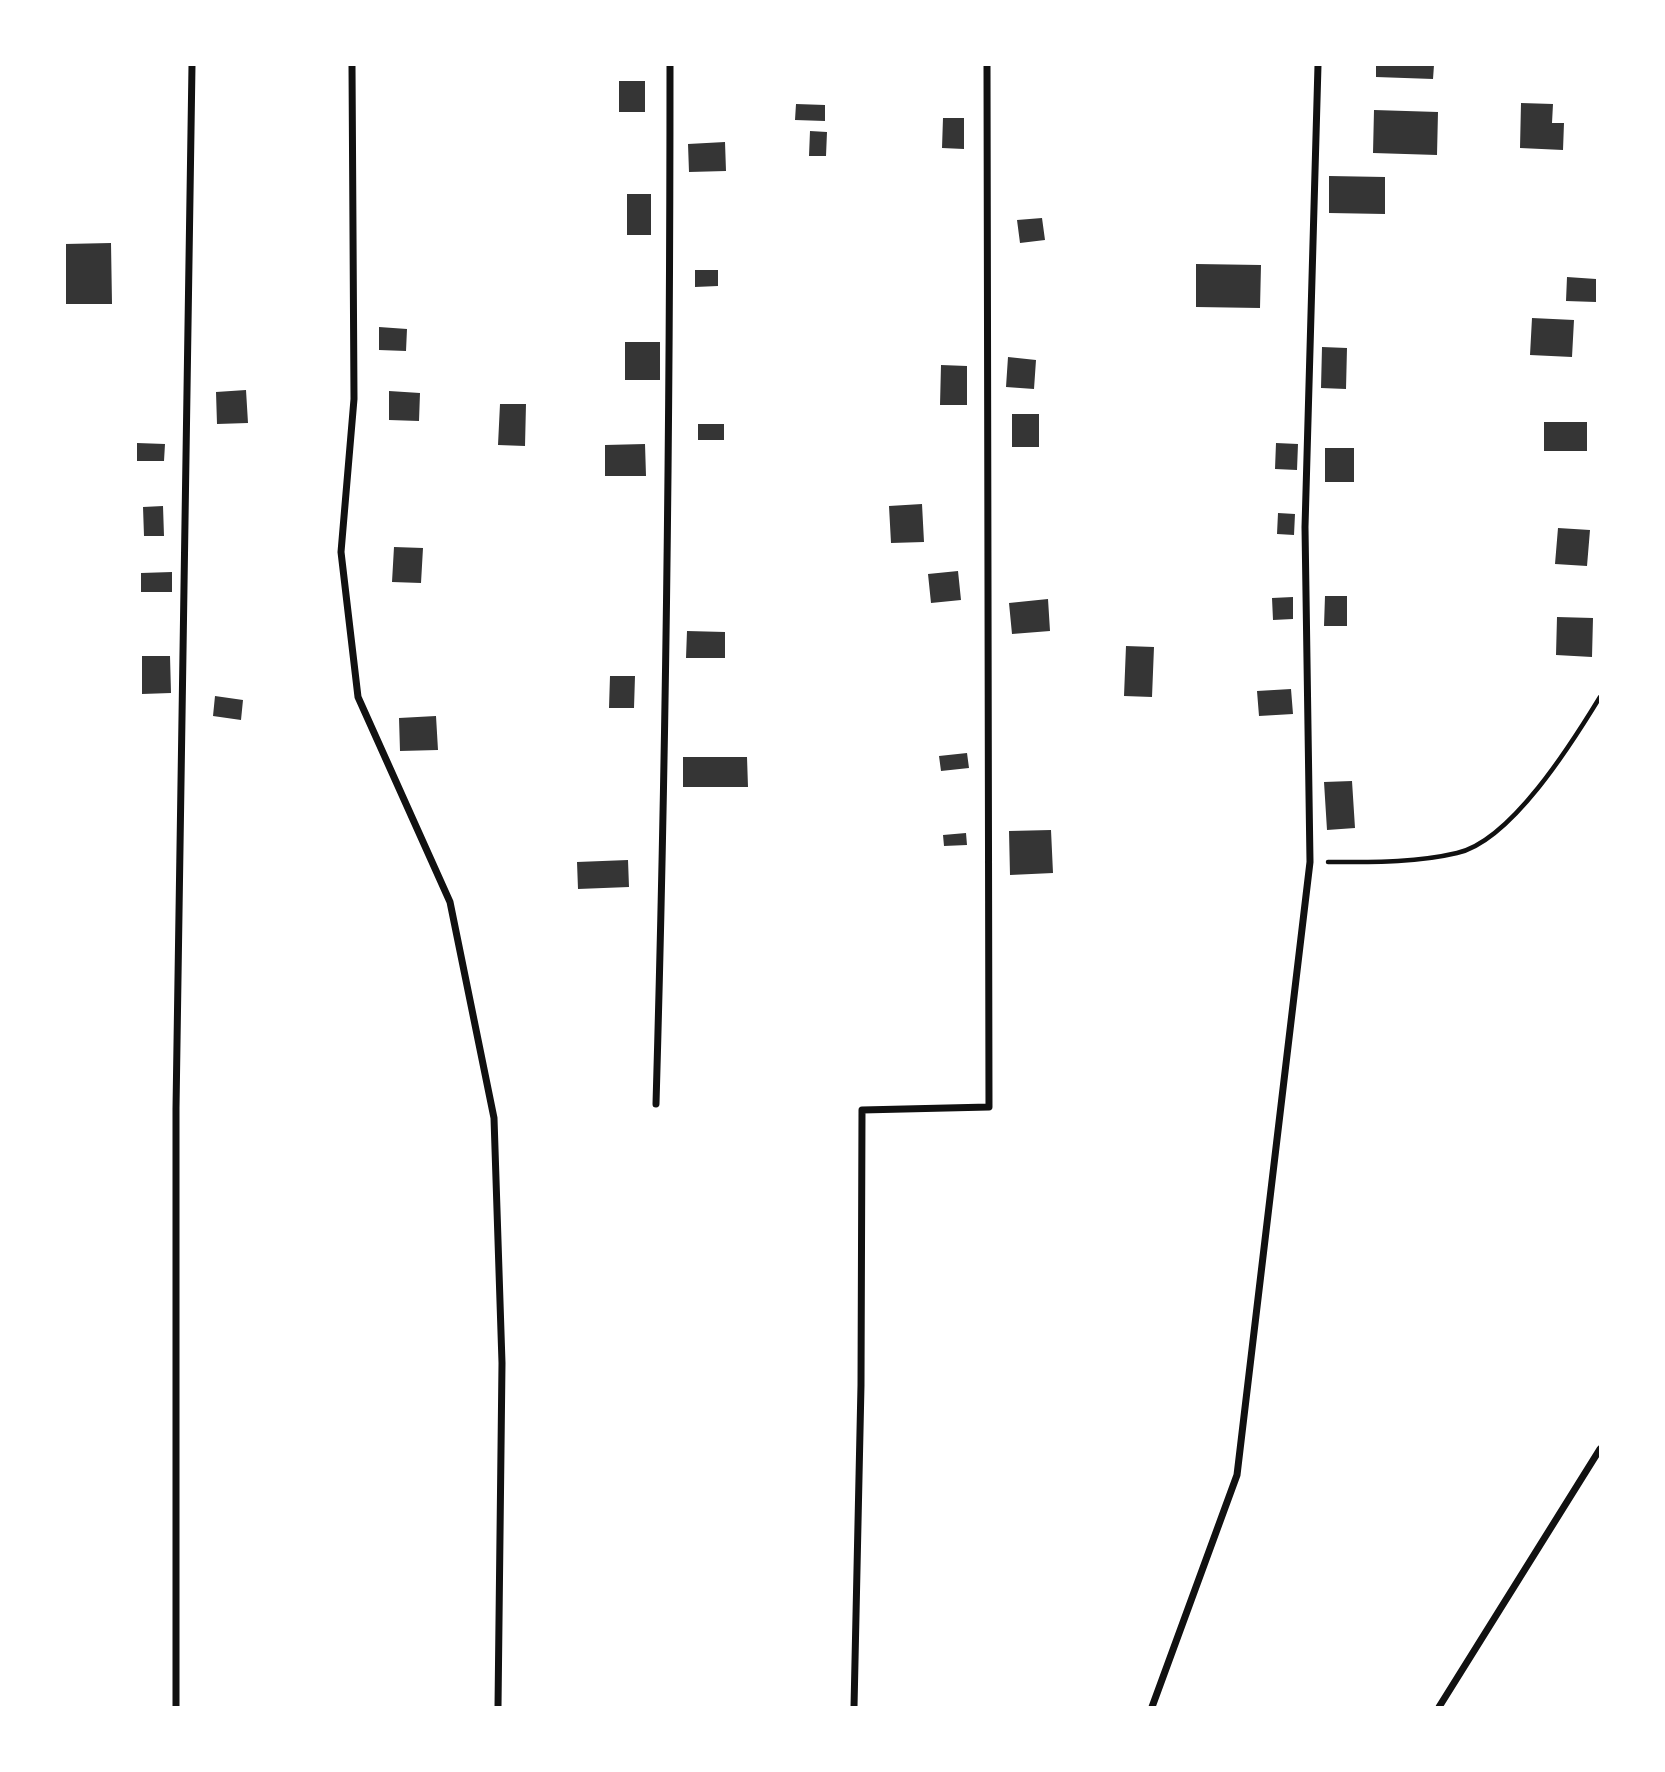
<!DOCTYPE html>
<html>
<head>
<meta charset="utf-8">
<style>
	body { margin:0 }
	#map { position:relative; width:1665px; height:1772px; overflow:hidden; background:#fff; font-family:Lato,sans-serif }
	canvas { display:block }
	.frame { position:absolute; inset:0; border:66px solid #fff; pointer-events:none }
</style>
</head>
<body>
<div id="map">
<canvas width="1665" height="1772"></canvas>
<div class="frame"></div>
</div>
<script>
const ctx = document.querySelector('canvas').getContext('2d');
ctx.lineJoin = 'round';
function fill(path, color) { ctx.fillStyle = color; ctx.fill(path, 'evenodd'); }
function strokePath(path, color, width, dash) { ctx.strokeStyle = color; ctx.lineWidth = width; ctx.lineCap = dash ? 'butt' : 'round'; ctx.setLineDash(dash || []); ctx.stroke(path); }
const building = new Path2D(`
	M1376,65H1434L1433,79L1376,77Z
	M619,81H645V112H619Z
	M1521,103L1553,104L1552,123H1564L1563,150L1520,148Z
	M796,104L825,105V121L795,120Z
	M1374,110L1438,112L1437,155L1373,153Z
	M943,118H964V149L942,148Z
	M810,131L827,132L826,156H809Z
	M725,142L726,171L689,172L688,144Z
	M1329,176L1385,177V214L1329,213Z
	M627,194H651V235H627Z
	M1042,218L1045,240L1020,243L1017,220Z
	M111,243L112,304H65V244Z
	M1196,264L1261,265L1260,308L1196,307Z
	M695,270H718V286L695,287Z
	M1567,277L1596,279V302L1566,301Z
	M1532,318L1574,320L1572,357L1530,355Z
	M379,327L407,329L406,351L379,350Z
	M625,342H660V380H625Z
	M1322,347L1347,348L1346,389L1321,388Z
	M1008,357L1036,360L1034,389L1006,387Z
	M941,365L967,366V405H940Z
	M246,390L248,423L217,424L216,392Z
	M389,391L420,393L419,421L389,420Z
	M500,404H526L525,446L498,445Z
	M1012,414H1039V447H1012Z
	M1544,422H1587V451H1544Z
	M698,424H724V440H698Z
	M137,443L165,444L164,461H137Z
	M1276,443L1298,444L1297,470L1275,469Z
	M645,444L646,476H605V445Z
	M1325,448H1354V482H1325Z
	M922,504L924,542L891,543L889,506Z
	M163,506L164,536H144L143,507Z
	M1278,513L1295,514L1294,535L1277,534Z
	M1558,528L1590,530L1587,566L1555,564Z
	M394,547L423,548L421,583L392,582Z
	M958,571L961,600L931,603L928,574Z
	M172,572V592H141V573Z
	M1325,596H1347V626H1324Z
	M1293,597V619L1273,620L1272,598Z
	M1048,599L1050,631L1012,634L1009,603Z
	M1557,617L1593,618L1592,657L1556,655Z
	M687,631L725,632V658H686Z
	M1126,646L1154,647L1152,697L1124,696Z
	M142,656H170L171,693L142,694Z
	M610,676H635L634,708H609Z
	M1291,689L1293,714L1259,716L1257,691Z
	M215,696L243,700L241,720L213,716Z
	M436,716L438,750L400,751L399,718Z
	M967,753L969,768L941,771L939,756Z
	M683,757H747L748,787H683Z
	M1352,781L1355,828L1327,830L1324,782Z
	M1051,830L1053,873L1010,875L1009,831Z
	M966,833L967,845L944,846L943,835Z
	M628,860L629,887L578,889L577,862Z`);
const path = new Path2D(`
	M1328,862C1370,862 1415,863 1457,853C1511,841 1572,743 1600,697`);
const minor = new Path2D(`
	M352,65L354,399L341,552L358,697L450,902L494,1118L502,1363L498,1707
	M656,1104C666,758 670,411 670,65
	M176,1707V1108L192,65
	M854,1707L861,1385L862,1110L989,1107L987,65
	M1152,1707L1237,1475L1310,862L1305,527L1318,65
	M1439,1707L1600,1449`);
fill(building, '#353535');
strokePath(path, '#111', 4.5);
strokePath(minor, '#111', 7);
</script>
</body>
</html>
